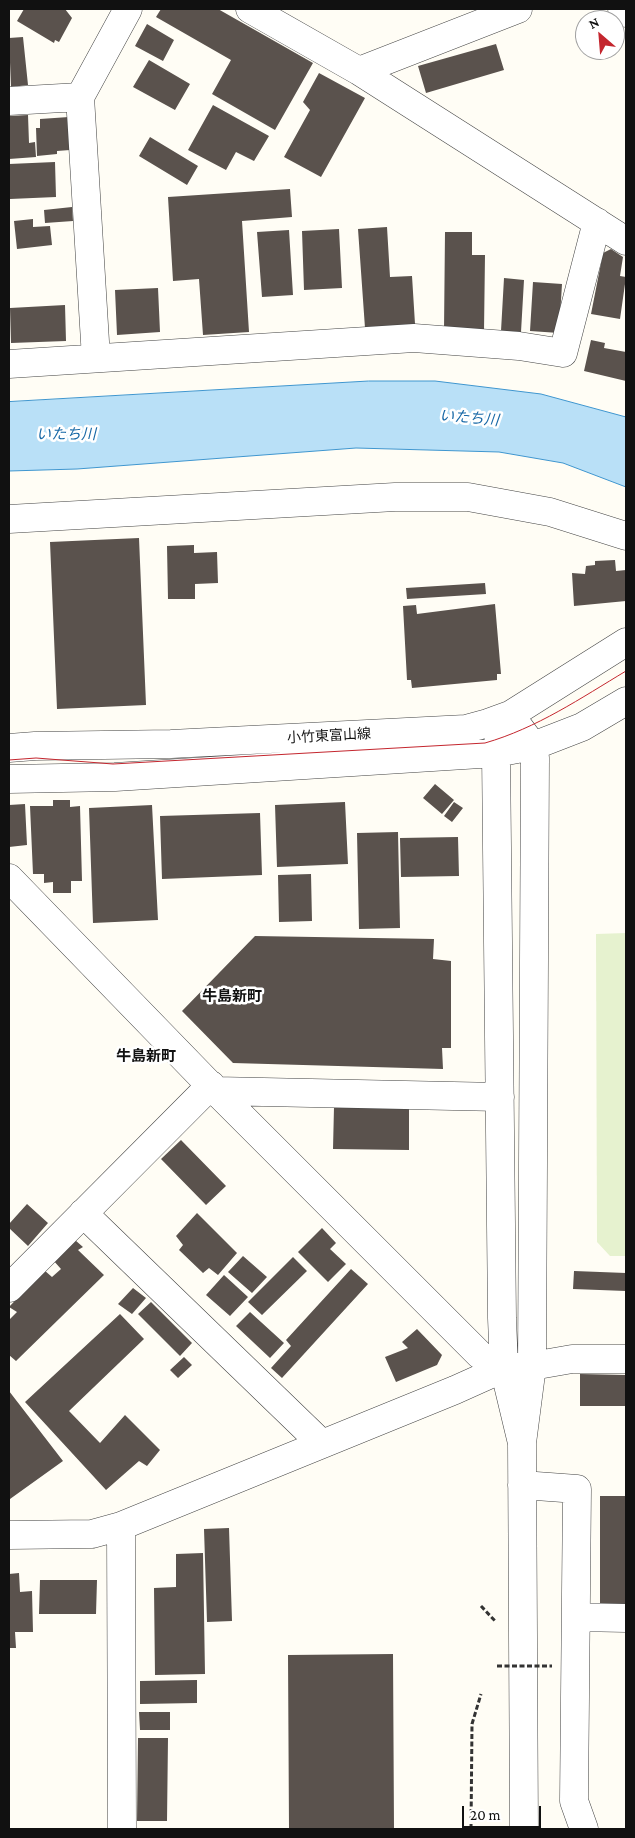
<!DOCTYPE html>
<html>
<head>
<meta charset="utf-8">
<style>
	body { margin:0 }
	#map { position:relative; width:635px; height:1838px; overflow:hidden; background:#fffdf5; font-family:"Crimson Pro",serif }
	canvas { display:block }
	.frame { position:absolute; inset:0; border:10px solid #111; pointer-events:none }
	.north { position:absolute; left:575px; top:10px; width:50px; height:50px; box-sizing:border-box; background:#fff; border:1px solid #a0a0a0; border-radius:50%; rotate:333deg; font-size:14px; font-weight:700; line-height:20px; text-align:center; color:#111 }
	.north::after { content:''; display:block; margin:auto; width:18px; height:22px; background:#c4262e; clip-path:polygon(50% 0,100% 100%,50% 72%,0 100%) }
	.scale { position:absolute; left:462px; top:1806px; width:79px; height:22px; box-sizing:border-box; border:2px solid #111; border-top:0; padding-left:6px; font-size:15px; line-height:18px; white-space:nowrap; color:#111; -webkit-text-stroke:4px #fff; paint-order:stroke }
</style>
</head>
<body>
<div id="map">
<canvas width="635" height="1838"></canvas>
<div class="frame"></div>
<div class="north">N</div>
<div class="scale">20 m</div>
</div>
<script>
const ctx = document.querySelector('canvas').getContext('2d');
ctx.lineJoin = 'round';
function fill(path, color) { ctx.fillStyle = color; ctx.fill(path, 'evenodd'); }
function strokePath(path, color, width, dash) { ctx.strokeStyle = color; ctx.lineWidth = width; ctx.lineCap = dash ? 'butt' : 'round'; ctx.setLineDash(dash || []); ctx.stroke(path); }
function drawText(font, color, halo, rows, align = 'center') {
  ctx.font = font + ' "Crimson Pro","Noto Sans JP",serif'; ctx.lineWidth = 5; ctx.setLineDash([]); ctx.textBaseline = 'middle'; ctx.strokeStyle = halo; ctx.fillStyle = color; for (const [text, x, y, turn = 0] of rows) {
    ctx.save(); ctx.translate(x, y); ctx.rotate((+turn || 0) * Math.PI / 180); ctx.textAlign = isNaN(turn) ? turn : align; if (halo) ctx.strokeText(text, 0, 0); ctx.fillText(text, 0, 0); ctx.restore();
  }
}
const pitch = new Path2D(`
	M626,933V1256H610L597,1242L596,934Z`);
const water = new Path2D(`
	M369,381H435L541,394L626,417V487L563,463L499,452L356,448L77,469L9,471V402Z`);
const building = new Path2D(`
	M24,9H65L72,18L59,42L55,40L54,43L17,21Z
	M161,9H218L313,63L275,130L212,94L231,60L156,17Z
	M147,24L174,40L163,61L135,46Z
	M23,37L28,85L11,87L9,38Z
	M496,44L504,70L426,93L418,66Z
	M149,60L190,84L175,110L133,87Z
	M319,73L365,98L321,177L284,157L310,110L303,102Z
	M213,105L269,136L254,161L236,152L226,170L188,150Z
	M28,115L29,143L35,142L36,157L9,159V116Z
	M69,117L70,150L57,151V154L37,156L36,128H40V119Z
	M150,137L198,166L187,185L139,156Z
	M55,162L56,197L10,199L9,164Z
	M290,189L292,217L242,221L249,332L203,335L199,279L173,281L168,197Z
	M72,207L73,221L45,223L44,210Z
	M33,219V227L50,226L52,245L17,249L14,221Z
	M387,227L390,277L412,276L415,324L365,328L358,229Z
	M339,229L342,288L304,290L302,231Z
	M289,230L293,295L262,297L257,232Z
	M445,232H472V255H485L484,331L444,330Z
	M611,249L623,257L620,276L626,277L620,319L591,314L603,253Z
	M504,278L524,280L521,332L501,331Z
	M533,282L562,284L559,333L530,331Z
	M158,288L160,332L117,335L115,290Z
	M65,305L66,341L11,343L10,308Z
	M591,340L605,343L604,348L626,352V381L584,371Z
	M139,538L146,705L57,709L50,542Z
	M194,545V553L217,552L218,583L195,584V599H168L167,546Z
	M615,560L616,571L626,570V601L574,606L572,573L585,574L586,566L595,565V561Z
	M485,583L486,594L407,599L406,588Z
	M495,604L501,674H497V680L412,688L411,680H407L403,606L416,605L417,614Z
	M435,784L454,800L442,814L423,798Z
	M53,800H70V807L80,806L82,881H71V893H53V882L44,883V874H33L30,806H53Z
	M345,802L348,864L277,867L275,805Z
	M454,802L463,808L452,822L444,816Z
	M25,804L27,845L9,847V805Z
	M152,805L158,920L93,923L89,808Z
	M260,813L262,875L162,879L160,816Z
	M398,832L400,928L359,929L357,833Z
	M458,837L459,876L401,877L400,838Z
	M311,874L312,921L279,922L278,875Z
	M255,936L434,939L433,959L451,961V1048H442L443,1069L233,1063L182,1011Z
	M334,1107L409,1108V1150L333,1149Z
	M181,1140L226,1186L206,1205L161,1159Z
	M27,1204L48,1223L28,1246L9,1228V1224Z
	M197,1213L237,1253L218,1275L209,1268L203,1273L179,1250L183,1245L176,1236Z
	M322,1228L336,1243L330,1249L346,1264L328,1282L298,1252Z
	M75,1240L83,1247L78,1250L104,1275L16,1361L9,1355V1320L17,1312L9,1307L44,1270L52,1277L61,1269L53,1260Z
	M243,1256L267,1277L252,1293L228,1272Z
	M293,1257L307,1271L262,1315L248,1302Z
	M351,1269L368,1284L282,1378L271,1368L291,1346L286,1340Z
	M574,1271L626,1273V1291L573,1289Z
	M224,1275L248,1297L230,1316L206,1295Z
	M133,1288L146,1298L132,1314L118,1304Z
	M151,1302L192,1343L180,1356L138,1314Z
	M250,1312L284,1343L270,1358L236,1326Z
	M120,1314L144,1339L69,1411L100,1443L125,1415L160,1450L147,1466L139,1461L106,1490L25,1402Z
	M417,1329L442,1355L437,1365L396,1382L385,1357L408,1348L402,1342Z
	M184,1357L192,1365L178,1378L170,1370Z
	M580,1374L626,1375V1406H580Z
	M9,1391L63,1461L10,1499L9,1498Z
	M600,1496H626V1608H600Z
	M229,1528L232,1621L207,1622L204,1529Z
	M203,1553L205,1674L155,1675L154,1588L176,1587V1554Z
	M19,1573L20,1592L32,1591L33,1632H15L16,1648H9V1574Z
	M40,1580H97L96,1614H39Z
	M393,1654L394,1829H289L288,1655Z
	M197,1680V1703L140,1704V1681Z
	M139,1712H170V1730H140Z
	M138,1738H168L167,1821H137Z`);
const path = new Path2D(`
	M481,1606L496,1622
	M471,1829L472,1724L481,1694`);
const minor = new Path2D(`
	M250,9L359,71L626,241
	M622,9L626,13
	M359,71L518,9
	M9,101L80,97
	M96,358L80,97L128,9
	M9,364L414,338L519,346L563,353L597,222
	M9,519L395,497H468L550,512L626,536
	M9,748L35,746L171,744L466,729L488,723L510,715L626,642
	M9,779L115,777L496,753L533,746L582,727L626,701
	M9,878L207,1082L480,1355L504,1368
	M216,1091L500,1097
	M83,1213L322,1444
	M9,1288L211,1085
	M522,1443L532,1366L535,758L533,746L510,715L499,739L496,753L502,1318L504,1368L522,1443L524,1829
	M522,1485L577,1489L574,1801L584,1829
	M121,1526L122,1829
	M9,1535L92,1534L121,1526L455,1390L504,1368L532,1366L572,1359H626
	M576,1617L626,1618`);
const tram = new Path2D(`
	M9,760L36,758L113,764L485,743C537,728 581,698 626,671`);
const pathBridge = new Path2D(`
	M497,1666H552`);
const streetNames = [
	["小竹東富山線",329,736,-3]
];
const waterNames = [
	["いたち川",469,418,5],
	["いたち川",66,434]
];
const neighbourhoodNames = [
	["牛島新町",232,996],
	["牛島新町",146,1056]
];
fill(pitch, '#e6f2cf');
fill(water, '#b9e0f7');
strokePath(water, '#3f96cf', 1);
fill(building, '#5a524d');
strokePath(minor, '#444', 29);
strokePath(path, '#333', 3, [5, 2.5]);
strokePath(minor, '#fff', 28);
strokePath(tram, '#c4262e', 1);
strokePath(pathBridge, '#333', 3, [5, 2.5]);
drawText('14px', '#111', '#fff', streetNames);
drawText('italic 15px', '#1768a6', '#fff', waterNames);
drawText('bold 15px', '#111', '#fff', neighbourhoodNames);
</script>
</body>
</html>
